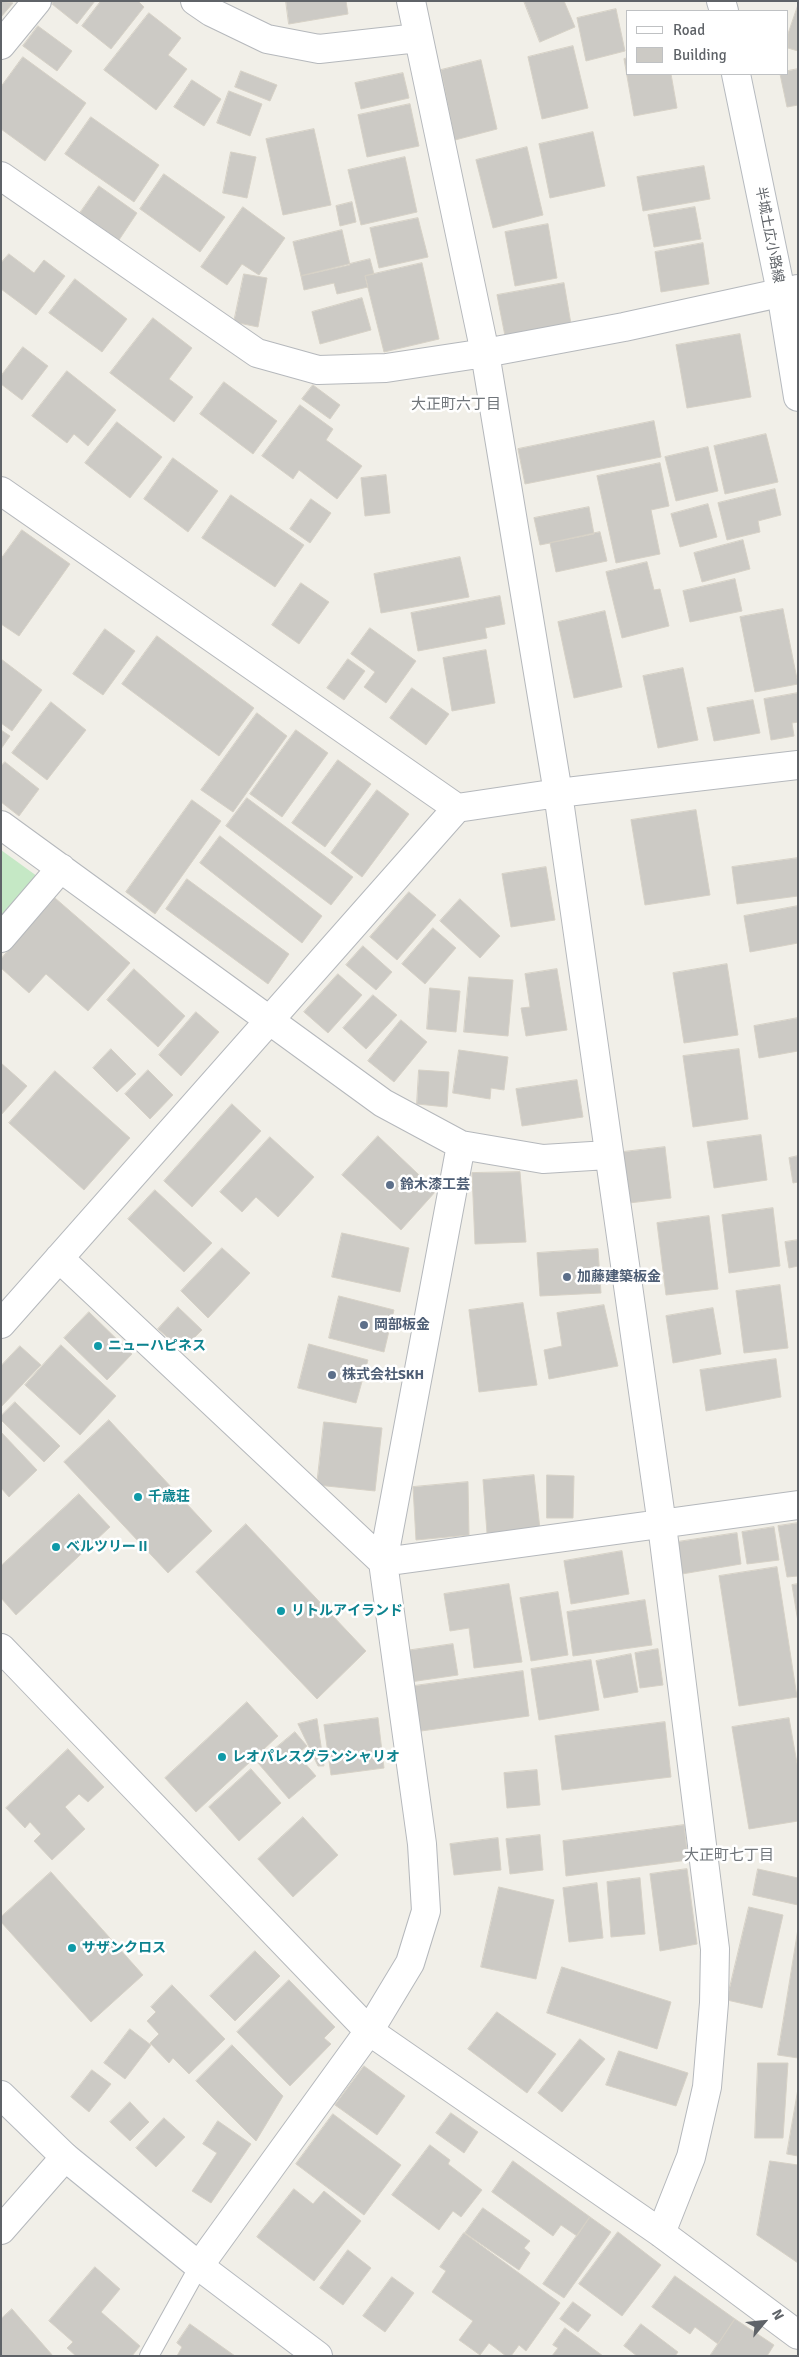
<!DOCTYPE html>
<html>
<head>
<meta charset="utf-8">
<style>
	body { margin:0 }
	#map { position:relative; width:799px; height:2357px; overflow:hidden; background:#f1efe8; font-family:Signika,sans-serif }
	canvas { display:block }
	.frame { position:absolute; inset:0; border:2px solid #5f6368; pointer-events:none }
	.legend { position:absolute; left:626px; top:10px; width:162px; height:65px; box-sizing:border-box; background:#fff; border:1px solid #bfc1c3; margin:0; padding:6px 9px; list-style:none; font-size:15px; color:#5f6368 }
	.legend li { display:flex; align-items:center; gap:10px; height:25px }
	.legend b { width:25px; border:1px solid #bfc1c3 }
	.north { position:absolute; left:739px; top:2297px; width:50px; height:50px; -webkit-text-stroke:4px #fff; paint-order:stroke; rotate:62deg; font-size:14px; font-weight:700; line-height:20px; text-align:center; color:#5f6368 }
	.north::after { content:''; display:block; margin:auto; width:18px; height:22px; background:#5f6368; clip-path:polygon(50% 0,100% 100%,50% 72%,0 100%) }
</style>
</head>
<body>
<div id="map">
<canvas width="799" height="2357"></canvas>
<div class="frame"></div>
<ul class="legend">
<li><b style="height:6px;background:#fff"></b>Road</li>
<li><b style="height:14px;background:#cccac5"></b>Building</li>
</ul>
<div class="north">N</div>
</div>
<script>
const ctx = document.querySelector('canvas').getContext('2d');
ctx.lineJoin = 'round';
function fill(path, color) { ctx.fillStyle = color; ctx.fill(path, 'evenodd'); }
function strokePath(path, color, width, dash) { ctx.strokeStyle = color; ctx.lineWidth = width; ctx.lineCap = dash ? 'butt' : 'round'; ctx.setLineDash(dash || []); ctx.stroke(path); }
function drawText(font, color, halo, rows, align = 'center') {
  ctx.font = font + ' Signika,"Noto Sans JP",sans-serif'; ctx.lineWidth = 5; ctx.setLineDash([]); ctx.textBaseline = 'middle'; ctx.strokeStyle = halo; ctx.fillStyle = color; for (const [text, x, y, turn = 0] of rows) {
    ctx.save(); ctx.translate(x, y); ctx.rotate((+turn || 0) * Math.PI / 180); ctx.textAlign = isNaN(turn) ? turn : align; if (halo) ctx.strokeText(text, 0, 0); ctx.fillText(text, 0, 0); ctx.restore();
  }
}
const green = new Path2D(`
	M1,850L41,879L1,924Z`);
const building = new Path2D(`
	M1,1L13,3L1,17Z
	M54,1H95L77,24L52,4Z
	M101,1H138L144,7L111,49L82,26Z
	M286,1H346L348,14L289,24Z
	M524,1H564L575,27L540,42Z
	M798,5V51L788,48V34Z
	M616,9L625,51L586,61L577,18Z
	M149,13L181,38L168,55L187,69L156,110L104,70Z
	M38,26L72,51L57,71L23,46Z
	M573,46L588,108L542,119L528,57Z
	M23,57L86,103L45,161L1,129V87Z
	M628,58V74H671L677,108L634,116L624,59Z
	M481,60L497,129L455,140L441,70Z
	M798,69V105L787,107L780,74H788V71Z
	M241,71L277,85L270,101L235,87Z
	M403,73L409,98L361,109L355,83Z
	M192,80L221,99L204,126L174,107Z
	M229,91L262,104L250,136L217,123Z
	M410,104L419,146L367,157L358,115Z
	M91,117L159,165L134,202L65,154Z
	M314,129L331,205L283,215L266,139Z
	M593,132L605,186L550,198L539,144Z
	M527,147L543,215L493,228L476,160Z
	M231,152L256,157L247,198L223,193Z
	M405,157L417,212L361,225L348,170Z
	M704,166L710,199L643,211L637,177Z
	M164,174L225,217L200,252L140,209Z
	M99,186L137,213L119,240L80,213Z
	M352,202L356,222L340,226L336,206Z
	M243,207L285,238L259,275L242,264L227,285L201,267Z
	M695,207L701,239L654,247L648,215Z
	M418,218L428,257L379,268L370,228Z
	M548,224L557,278L515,286L505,232Z
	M342,230L350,265L301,276L293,242Z
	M703,243L709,284L661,292L655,252Z
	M9,254L34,273L44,260L65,276L36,315L1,289V263Z
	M370,259L374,274L365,276L368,287L337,294L334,283L304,290L301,276Z
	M422,263L439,339L384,352L365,276Z
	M244,274L267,278L258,327L234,322Z
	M75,279L127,319L102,352L49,313Z
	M564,283L571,324L505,336L497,295Z
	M362,298L371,330L320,344L312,312Z
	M153,318L192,348L169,379L193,397L174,422L110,373Z
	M740,334L751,397L687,408L676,345Z
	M23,347L48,366L22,400L1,384V376Z
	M67,371L116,410L88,446L74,434L67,443L32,416Z
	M224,382L277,421L253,454L200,414Z
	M313,385L340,405L330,419L302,399Z
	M300,405L333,429L326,440L362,466L337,499L299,470L293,479L262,456Z
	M654,421L661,457L525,484L518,449Z
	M117,422L162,457L130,498L85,463Z
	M766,434L778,482L725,494L714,446Z
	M708,447L718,491L676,501L665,457Z
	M173,458L218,491L188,532L144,499Z
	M660,463L669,506L651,510L660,554L616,563L597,476Z
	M386,475L390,513L365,516L361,478Z
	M775,489L781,515L758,521L760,532L727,540L718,503Z
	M231,495L304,545L275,587L202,538Z
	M311,499L331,513L310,543L290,529Z
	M708,504L717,537L680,547L671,514Z
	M589,507L594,534L540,545L534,518Z
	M22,530L70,564L19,636L1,624V559Z
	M600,532L607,561L556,572L550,543Z
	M743,540L750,569L702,582L694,553Z
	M460,557L469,597L381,613L374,574Z
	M647,562L654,590L660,589L669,626L622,638L606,572Z
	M735,579L742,611L690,622L683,591Z
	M301,583L329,602L299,644L272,625Z
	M500,596L505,624L485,628L487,638L418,651L411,613Z
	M783,609L798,684L755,692L740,617Z
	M605,611L622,687L574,698L558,622Z
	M370,628L416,661L386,703L364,687L375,672L351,654Z
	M105,629L135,651L103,695L73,674Z
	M157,636L254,708L219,756L122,684Z
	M486,650L495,703L452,711L443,658Z
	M1,659L42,690L12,731L1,723Z
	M348,659L365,671L344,700L327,688Z
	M683,668L698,740L658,748L643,676Z
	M412,688L449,714L426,745L390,718Z
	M798,693V722L792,723L794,736L771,740L764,699Z
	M753,700L760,733L714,741L707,708Z
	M51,702L86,730L47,780L12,753Z
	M257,713L287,736L233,812L201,790Z
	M1,730L10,736L1,749Z
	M296,730L328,753L282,817L250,794Z
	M338,760L371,784L325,847L292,823Z
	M5,762L39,789L19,816L1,802V766Z
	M377,790L409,814L362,877L331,853Z
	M247,798L353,877L331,905L226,826Z
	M192,800L221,821L155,914L126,892Z
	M696,810L710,895L645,905L631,820Z
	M220,836L322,916L302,943L200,863Z
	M798,858V896L737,904L732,867Z
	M546,867L555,920L511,927L502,874Z
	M187,879L289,954L268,984L166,909Z
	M409,892L436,915L397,960L370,937Z
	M55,898L130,963L88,1011L46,974L29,993L1,968V959Z
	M460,899L500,936L480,958L440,921Z
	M798,906V943L750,952L744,916Z
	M433,928L456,948L425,984L402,964Z
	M363,946L392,972L376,990L346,965Z
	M727,964L738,1035L684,1043L673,973Z
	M134,969L185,1016L158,1047L107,1000Z
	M557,969L567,1030L526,1036L521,1008L530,1007L525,974Z
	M338,974L362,995L328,1033L304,1012Z
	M469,977L513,980L508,1036L464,1032Z
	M430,988L460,991L456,1032L427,1029Z
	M373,995L397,1015L366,1049L343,1028Z
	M196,1012L219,1032L181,1076L159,1055Z
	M798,1018V1051L759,1058L754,1026Z
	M401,1020L427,1042L394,1082L368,1061Z
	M111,1049L136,1074L117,1092L93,1068Z
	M739,1049L748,1119L693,1127L683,1056Z
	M459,1050L508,1057L504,1090L491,1088L490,1099L453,1093Z
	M1,1063L27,1086L1,1115Z
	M148,1070L173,1095L150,1119L125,1094Z
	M419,1070L449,1072L447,1107L417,1104Z
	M55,1071L130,1138L84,1190L9,1123Z
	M577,1080L583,1117L522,1126L516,1089Z
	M232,1104L261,1131L192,1207L164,1181Z
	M761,1135L767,1180L714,1188L707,1142Z
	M378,1136L436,1191L401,1230L342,1175Z
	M270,1137L314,1177L278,1217L256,1197L242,1212L220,1192Z
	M665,1147L671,1198L629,1203L623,1152Z
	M798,1156V1182L793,1183L789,1158Z
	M520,1172L526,1242L475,1244L472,1173Z
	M155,1190L212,1243L184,1272L128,1219Z
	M773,1208L780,1266L729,1273L722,1215Z
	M709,1216L718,1289L666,1295L657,1223Z
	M342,1233L409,1248L400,1292L332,1277Z
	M798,1240V1266L789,1268L785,1242Z
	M222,1248L250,1273L208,1318L181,1291Z
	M598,1249L601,1293L540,1296L537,1253Z
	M780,1285L788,1348L744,1353L736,1291Z
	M339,1296L394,1310L384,1352L329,1338Z
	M523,1303L537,1385L479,1392L469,1310Z
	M604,1305L618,1366L549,1379L544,1350L562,1346L557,1313Z
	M178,1307L202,1330L182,1350L158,1329Z
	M713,1308L721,1354L673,1363L666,1316Z
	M89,1312L132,1354L107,1380L64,1338Z
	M309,1344L368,1360L356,1403L298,1388Z
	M61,1345L116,1396L80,1435L25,1385Z
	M20,1346L41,1365L1,1407V1366Z
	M776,1359L781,1397L706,1411L700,1370Z
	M15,1402L60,1446L44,1462L1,1420V1416Z
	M109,1420L212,1531L168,1573L64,1462Z
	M324,1422L382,1428L375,1491L317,1485Z
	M1,1432L37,1470L9,1497L1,1488Z
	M534,1475L540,1529L487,1533L483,1480Z
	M547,1475L574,1476L573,1518H547Z
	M468,1482L469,1535L416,1540L413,1487Z
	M79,1494L110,1527L16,1615L1,1598V1566Z
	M798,1523V1576L787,1577L778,1526Z
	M246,1524L366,1651L317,1699L196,1572Z
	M774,1527L779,1560L747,1564L742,1532Z
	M737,1533L741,1564L682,1574L677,1542Z
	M622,1551L629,1594L571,1604L564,1561Z
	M777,1567L797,1697L739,1706L719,1576Z
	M509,1584L522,1662L474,1668L469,1628L450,1631L444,1594Z
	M798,1584V1622L792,1585Z
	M558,1592L568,1655L531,1661L520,1598Z
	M645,1600L652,1645L573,1656L567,1612Z
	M453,1644L458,1675L410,1682L405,1651Z
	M658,1649L663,1685L640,1688L635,1653Z
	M631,1654L638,1692L604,1698L596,1661Z
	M591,1660L599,1710L539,1720L531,1669Z
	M523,1671L529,1716L421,1731L414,1686Z
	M247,1702L278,1736L196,1812L165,1778Z
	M378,1718L384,1768L331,1775L324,1725Z
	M789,1718L798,1769V1821L749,1829L732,1727Z
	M317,1719L324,1766H318L298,1724Z
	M665,1722L671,1777L562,1790L555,1736Z
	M295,1732L307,1746L297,1754L316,1776L289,1799L258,1763Z
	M68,1749L104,1787L88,1802L79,1794L65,1807L85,1829L52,1860L34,1841L41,1834L30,1822L25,1828L6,1808Z
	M251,1769L281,1803L239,1841L209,1807Z
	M537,1770L540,1805L507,1808L504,1773Z
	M303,1817L338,1855L293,1897L258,1859Z
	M684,1825L688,1860L566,1876L563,1841Z
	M540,1835L543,1870L510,1874L506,1839Z
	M498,1838L501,1870L454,1875L450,1844Z
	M687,1869L697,1944L660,1951L650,1874Z
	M758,1869L798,1878V1905L753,1895Z
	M51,1872L143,1975L91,2022L1,1922V1917Z
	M640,1878L645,1934L611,1937L607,1882Z
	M597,1883L603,1938L569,1942L563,1888Z
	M499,1887L554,1900L536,1979L481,1967Z
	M749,1907L783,1915L762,2008L727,2000Z
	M798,1929V2058L778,2055Z
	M255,1951L280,1976L235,2021L210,1996Z
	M562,1967L671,2002L657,2049L547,2013Z
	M289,1980L335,2027L324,2038L331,2044L290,2086L237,2032Z
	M172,1985L225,2039L189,2074L173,2058L169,2063L150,2043L159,2034L147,2021L156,2012L151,2007Z
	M497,2012L556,2054L527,2093L468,2049Z
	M130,2029L151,2045L125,2079L104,2063Z
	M580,2039L605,2059L562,2112L538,2093Z
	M232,2045L283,2096L256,2141L196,2081Z
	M619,2051L688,2073L676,2106L606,2085Z
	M758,2063H788L783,2138H755Z
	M364,2066L405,2096L377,2135L335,2105Z
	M92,2070L111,2084L89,2112L71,2097Z
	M798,2089V2156L787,2154Z
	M130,2102L149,2122L130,2141L110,2122Z
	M451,2113L478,2132L464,2153L436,2133Z
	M333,2114L401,2165L364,2215L296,2164Z
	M164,2118L185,2137L156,2167L136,2148Z
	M218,2121L251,2144L211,2203L192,2191L217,2153L203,2144Z
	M430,2145L450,2160L448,2164L482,2190L461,2217L453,2211L439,2230L392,2195Z
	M513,2161L590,2217L577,2236L561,2225L553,2236L492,2192Z
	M770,2161L798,2165V2263L757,2235Z
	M294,2189L313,2204L324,2191L361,2221L314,2281L257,2237Z
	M483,2208L530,2241L524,2248L530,2253L519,2270L465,2233Z
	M590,2217L611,2232L564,2298L543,2284Z
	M618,2232L661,2265L622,2316L579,2284Z
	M464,2233L560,2303L526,2351L519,2345L511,2356H506L489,2343L480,2355L459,2340L473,2321L432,2292L446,2271L440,2267Z
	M348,2250L371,2268L343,2305L320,2288Z
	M95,2267L120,2289L101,2312L140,2346L132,2356H76L67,2348L73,2342L49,2321Z
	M675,2276L735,2319L718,2344L695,2327L690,2334L652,2307Z
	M392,2277L414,2293L385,2332L363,2316Z
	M573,2302L591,2315L578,2332L560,2319Z
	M12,2309L53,2356H1V2319Z
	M735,2319L774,2345L767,2356H710Z
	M190,2324L235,2356H177L182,2347L177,2343Z
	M641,2324L678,2352L675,2356H637L624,2346Z
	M565,2328L603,2356H552L558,2348L553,2345Z`);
const lane = new Path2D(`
	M149,2356L199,2266`);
const street = new Path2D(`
	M195,1L211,12L267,39L319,49L418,38
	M411,1L485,353L558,793L662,1525L715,1949L714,2003L707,2087L691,2157L661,2233
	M1,45L37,1
	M1,176L257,353L318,370L386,368L485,353L624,327L798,289
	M1,491L457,808L558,793L798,765
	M1,825L383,1103L461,1145L543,1159L608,1155
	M1,938L61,868
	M59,1258L383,1562L798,1505
	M1,1324L457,808
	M1,1648L369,2031L661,2233L798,2335
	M1,2230L65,2157
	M199,2266L369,2031L410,1963L426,1911L422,1844L383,1562L461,1145`);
const secondary = new Path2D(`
	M721,1L724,11
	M736,74L781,292L798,397
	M1,2095L65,2157L199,2266L318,2356`);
const markers = [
	[390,1185,5,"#5c6f8a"],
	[567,1277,5,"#5c6f8a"],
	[364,1325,5,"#5c6f8a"],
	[98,1346,5,"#0f9aa8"],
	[332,1375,5,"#5c6f8a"],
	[138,1497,5,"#0f9aa8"],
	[56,1547,5,"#0f9aa8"],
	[281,1611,5,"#0f9aa8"],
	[222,1757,5,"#0f9aa8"],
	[72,1948,5,"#0f9aa8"]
];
const streetNames = [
	["半城土広小路線",769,235,79]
];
const serviceNames = [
	["鈴木漆工芸",400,1185],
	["加藤建築板金",577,1277],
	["岡部板金",374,1325],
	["株式会社SKH",342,1375]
];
const cultureNames = [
	["ニューハピネス",108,1346],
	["千歳荘",148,1497],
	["ベルツリーⅡ",66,1547],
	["リトルアイランド",291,1611],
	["レオパレスグランシャリオ",232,1757],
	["サザンクロス",82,1948]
];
const neighbourhoodNames = [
	["大正町六丁目",456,405],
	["大正町七丁目",729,1856]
];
fill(green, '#c5e8c5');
fill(building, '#cccac5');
strokePath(building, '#d6d1c6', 1);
strokePath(lane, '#b5b8bc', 20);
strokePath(street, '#b5b8bc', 30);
strokePath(secondary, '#b6babf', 30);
strokePath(lane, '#fff', 18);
strokePath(street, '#fff', 28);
strokePath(secondary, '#fff', 28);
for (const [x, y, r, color] of markers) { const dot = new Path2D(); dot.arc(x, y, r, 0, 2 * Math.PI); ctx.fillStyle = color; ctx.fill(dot); strokePath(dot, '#fff', 2); }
drawText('14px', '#5f6368', '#fff', streetNames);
drawText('bold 14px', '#4e5e75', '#fff', serviceNames, 'left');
drawText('bold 14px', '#0d838f', '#fff', cultureNames, 'left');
drawText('15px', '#70757a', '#fff', neighbourhoodNames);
</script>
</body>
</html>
